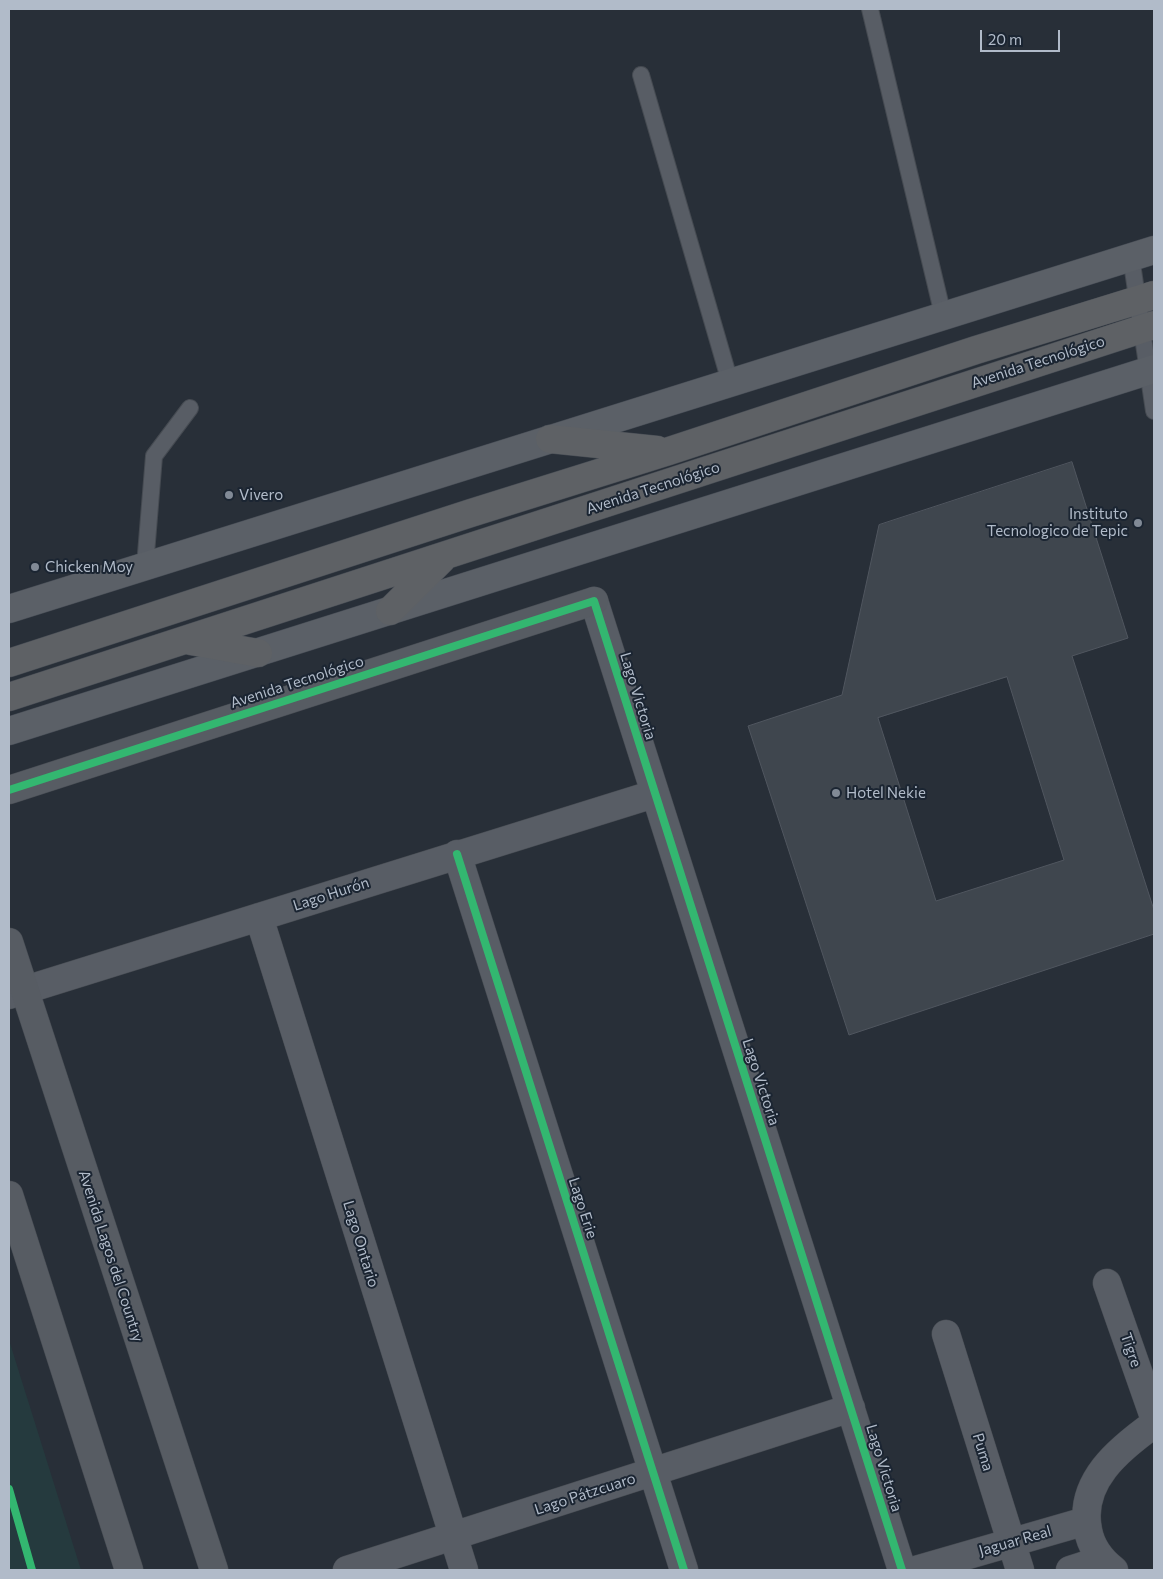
<!DOCTYPE html>
<html>
<head>
<meta charset="utf-8">
<style>
	body { margin:0 }
	#map { position:relative; width:1163px; height:1579px; overflow:hidden; background:#282f38; font-family:Commissioner,sans-serif }
	canvas { display:block }
	.frame { position:absolute; inset:0; border:10px solid #b1bbc9; pointer-events:none }
	.scale { position:absolute; left:980px; top:30px; width:80px; height:22px; box-sizing:border-box; border:2px solid #b1bbc9; border-top:0; padding-left:6px; font-size:15px; line-height:18px; white-space:nowrap; color:#b1bbc9; -webkit-text-stroke:4px #1b2532; paint-order:stroke }
</style>
</head>
<body>
<div id="map">
<canvas width="1163" height="1579"></canvas>
<div class="frame"></div>
<div class="scale">20 m</div>
</div>
<script>
const ctx = document.querySelector('canvas').getContext('2d');
ctx.lineJoin = 'round';
function fill(path, color) { ctx.fillStyle = color; ctx.fill(path, 'evenodd'); }
function strokePath(path, color, width, dash) { ctx.strokeStyle = color; ctx.lineWidth = width; ctx.lineCap = dash ? 'butt' : 'round'; ctx.setLineDash(dash || []); ctx.stroke(path); }
function drawText(font, color, halo, rows, align = 'center') {
  ctx.font = font + ' Commissioner,sans-serif'; ctx.lineWidth = 4; ctx.setLineDash([]); ctx.textBaseline = 'middle'; ctx.strokeStyle = halo; ctx.fillStyle = color; for (const [text, x, y, turn = 0] of rows) {
    ctx.save(); ctx.translate(x, y); ctx.rotate((+turn || 0) * Math.PI / 180); ctx.textAlign = isNaN(turn) ? turn : align; if (halo) ctx.strokeText(text, 0, 0); ctx.fillText(text, 0, 0); ctx.restore();
  }
}
const green = new Path2D(`
	M9,1340L81,1570H9Z`);
const building = new Path2D(`
	M1072,462L1128,638L1072,656L1154,910V934L849,1035L748,726L842,695L879,525ZM1007,677L1064,860L936,901L878,718Z`);
const lane = new Path2D(`
	M870,9L943,315
	M641,75L730,382
	M1131,257L1154,411
	M145,566L154,456L190,408`);
const street = new Path2D(`
	M594,601L902,1570
	M457,854L684,1570
	M259,917L464,1570
	M9,995L654,794
	M1107,1283L1154,1417
	M946,1334L1020,1570
	M347,1570L851,1408
	M916,1570L1086,1521
	M1070,1570L1101,1560
	M1114,1570C1101,1560 1091,1547 1088,1530C1078,1482 1119,1449 1154,1424`);
const secondary = new Path2D(`
	M9,790L594,601
	M9,942L214,1570
	M9,1195L129,1570`);
const primary = new Path2D(`
	M9,609L1154,250
	M9,731L1154,369`);
const highway = new Path2D(`
	M550,439L657,450
	M390,611L442,559
	M191,641L258,653
	M9,663L471,513L669,451L976,350L1154,295
	M9,697L1154,325`);
const cycleway = new Path2D(`
	M9,790L594,601L902,1570
	M457,854L684,1570
	M9,1489L32,1570`);
const markers = [
	[229,495,5,"#818a96"],
	[1138,523,5,"#818a96"],
	[35,567,5,"#818a96"],
	[836,793,5,"#818a96"]
];
const streetNames = [
	["Avenida Tecnológico",1038,362,-18],
	["Avenida Tecnológico",653,488,-18],
	["Avenida Tecnológico",297,682,-18],
	["Lago Victoria",638,696,73],
	["Lago Hurón",331,894,-18],
	["Lago Victoria",761,1082,72],
	["Lago Erie",583,1208,72],
	["Lago Ontario",361,1244,73],
	["Avenida Lagos del Country",111,1256,72],
	["Tigre",1131,1350,71],
	["Puma",983,1452,73],
	["Lago Victoria",884,1468,73],
	["Lago Pátzcuaro",585,1494,-18],
	["Jaguar Real",1015,1541,-16]
];
const poiNames = [
	["Vivero",239,495],
	["Instituto",1128,514,"right"],
	["Tecnologico de Tepic",1128,531,"right"],
	["Chicken Moy",45,567],
	["Hotel Nekie",846,793]
];
fill(green, '#253a3e');
fill(building, '#3f464e');
strokePath(building, '#50565f', 1);
strokePath(lane, '#464b52', 18);
strokePath(street, '#464b52', 29);
strokePath(secondary, '#464b52', 29);
strokePath(primary, '#454b54', 29);
strokePath(highway, '#454b53', 29);
strokePath(lane, '#585d65', 16);
strokePath(street, '#585d65', 28);
strokePath(secondary, '#575c63', 28);
strokePath(primary, '#5b6067', 28);
strokePath(highway, '#5e6165', 28);
strokePath(cycleway, '#33b770', 8);
for (const [x, y, r, color] of markers) { const dot = new Path2D(); dot.arc(x, y, r, 0, 2 * Math.PI); ctx.fillStyle = color; ctx.fill(dot); strokePath(dot, '#1b2532', 2); }
drawText('15px', '#b1bbc9', '#1b2532', streetNames);
drawText('15px', '#b1bbc9', '#1b2532', poiNames, 'left');
</script>
</body>
</html>
